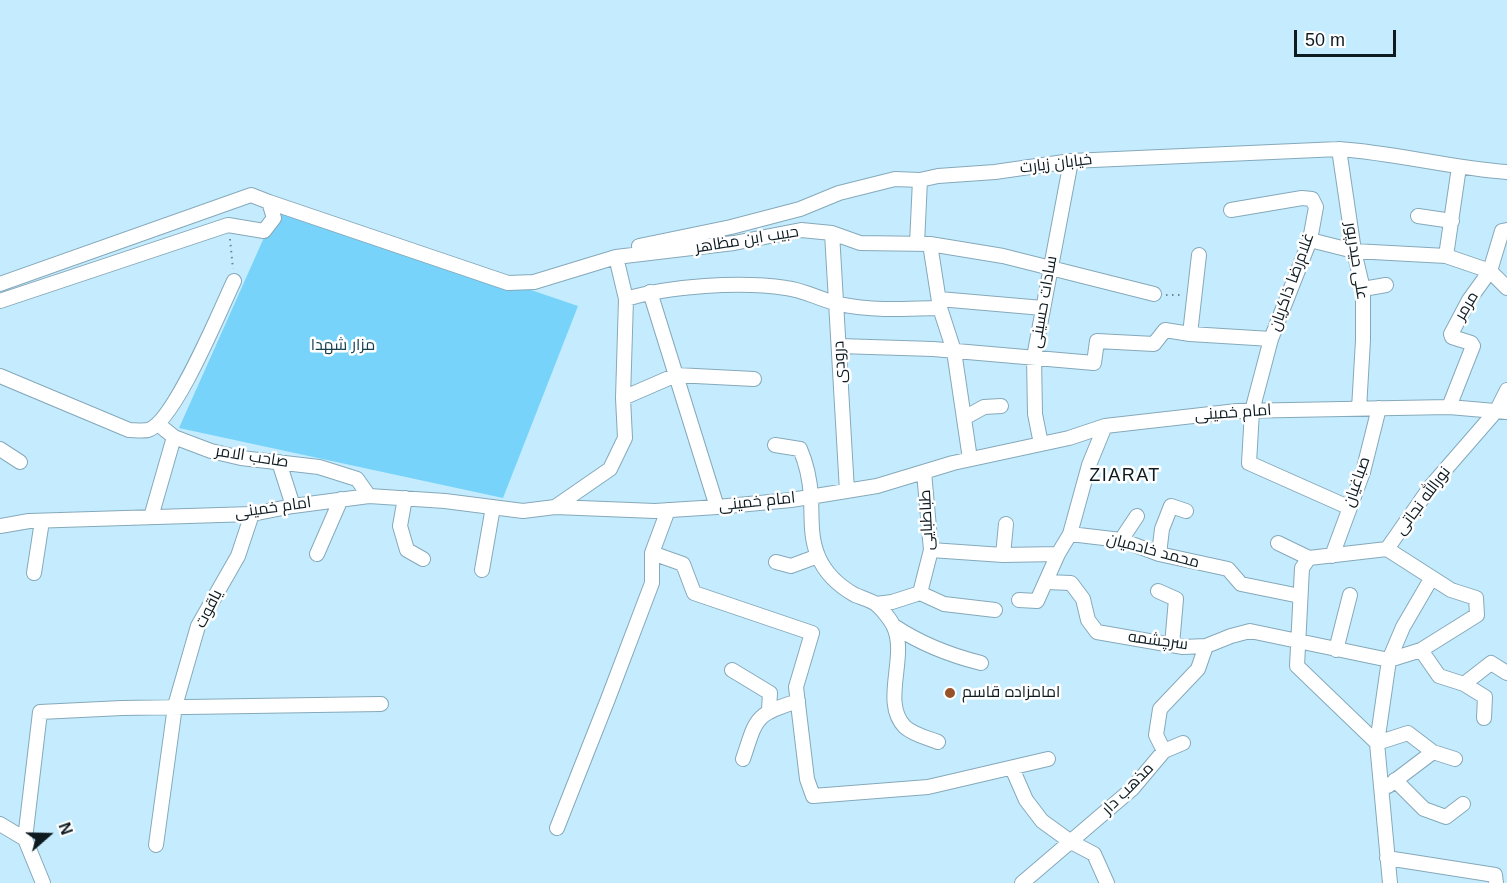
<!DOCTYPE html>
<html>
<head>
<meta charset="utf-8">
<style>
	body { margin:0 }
	#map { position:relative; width:1507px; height:883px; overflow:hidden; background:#c5ecfe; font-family:Helvetica,sans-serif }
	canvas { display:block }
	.north { position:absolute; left:18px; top:805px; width:60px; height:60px; -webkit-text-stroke:4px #fff; paint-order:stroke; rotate:70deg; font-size:16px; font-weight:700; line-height:24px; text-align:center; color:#0d1b21 }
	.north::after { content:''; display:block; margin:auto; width:21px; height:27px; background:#0d1b21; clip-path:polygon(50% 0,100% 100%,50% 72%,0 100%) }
	.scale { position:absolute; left:1294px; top:30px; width:102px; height:27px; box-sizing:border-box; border:3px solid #0d1b21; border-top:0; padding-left:8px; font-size:18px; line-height:21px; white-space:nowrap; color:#0d1b21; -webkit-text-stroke:4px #fff; paint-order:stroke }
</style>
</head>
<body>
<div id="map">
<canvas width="1507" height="883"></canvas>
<div class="north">N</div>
<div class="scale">50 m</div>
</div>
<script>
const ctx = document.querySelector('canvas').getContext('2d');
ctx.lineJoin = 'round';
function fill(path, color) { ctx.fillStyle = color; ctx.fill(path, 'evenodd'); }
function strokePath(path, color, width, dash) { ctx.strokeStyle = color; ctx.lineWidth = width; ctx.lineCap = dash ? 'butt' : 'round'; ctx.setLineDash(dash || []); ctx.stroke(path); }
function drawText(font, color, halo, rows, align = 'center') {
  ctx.font = font + ' Helvetica,Cairo,sans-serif'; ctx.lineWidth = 5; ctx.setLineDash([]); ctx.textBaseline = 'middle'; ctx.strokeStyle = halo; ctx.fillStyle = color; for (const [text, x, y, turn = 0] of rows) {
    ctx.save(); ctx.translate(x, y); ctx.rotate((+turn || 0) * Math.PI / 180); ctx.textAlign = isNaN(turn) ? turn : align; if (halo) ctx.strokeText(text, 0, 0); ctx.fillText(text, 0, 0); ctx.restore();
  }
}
const green = new Path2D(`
	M279,204L578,306L503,498L179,428Z`);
const path = new Path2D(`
	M230,239L233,269
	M1166,295H1181`);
const minor = new Path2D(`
	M1339,149L1354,251L1363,289V340L1359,409
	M269,202L508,283L534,282L616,257L734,243L801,230L832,233L860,243L930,244L1003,256L1154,294
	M1231,210L1302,198L1312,199L1316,207L1310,240L1271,339L1252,411L1249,463L1348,507
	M1418,216L1452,221
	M832,233L847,491
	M1310,240L1354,251L1446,256L1490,271L1507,288
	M917,244L920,180
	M930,244L940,308L954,351L970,459
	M639,246L731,227L800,209L839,193L895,179L920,180L938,176L995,172L1071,161L1339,149C1396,153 1451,168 1507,172
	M1446,256L1459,167
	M0,284L251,195L269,202L274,218L264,231L228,225L0,301
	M1363,289L1386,285
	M650,292L717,507
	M626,299C669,286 740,281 786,288C804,290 821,300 839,304C872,311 906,309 940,308
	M939,299L1043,308
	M1190,334L1199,255
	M839,346L933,349L1094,363L1097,341L1154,344L1165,330L1190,334L1271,339
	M0,376L129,430C134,430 142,431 148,430C174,423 221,308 234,281
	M623,398L676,375L754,379
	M1449,407L1473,346L1471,343L1452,337L1451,334L1469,300L1490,271L1502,231L1507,230
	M964,418L984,407L1001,406
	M158,424L174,437L211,451L241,458L319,467L357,479L369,496
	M1041,444L1035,414L1034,357L1071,161
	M775,445L800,449C807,465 810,480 811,497C812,517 810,537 818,556C825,573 839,586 855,595C862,598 870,600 876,604C881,608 890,619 893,625C909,655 880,702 905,727C914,735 928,738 938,742
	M0,449L20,462
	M279,462L293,506
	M405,498L400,526L407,550L423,559
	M555,507L610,469L625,438L623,398L626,299L616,257
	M151,517L174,437
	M0,526L29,521L252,514L293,506L369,496L445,501L523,511L555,507L655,511L717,507L791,500L877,486L953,463L1069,438L1105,426L1237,411L1449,407L1507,412
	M1070,534L1121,540L1159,554L1228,569L1241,584L1300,596
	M1121,540L1137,516
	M1278,543L1309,558
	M931,550L1003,555L1058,554
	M652,553L683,564L694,593L812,633L796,687L807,779L813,796L928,787L1048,759
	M317,554L341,499
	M1159,554L1162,529L1171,506L1186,511
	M1003,555L1006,524
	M1332,556L1363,472L1379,408
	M776,562L791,566L818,556
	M482,570L493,507
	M34,573L42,521
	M1046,582L1071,583L1083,599L1088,620L1097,632L1183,647L1206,646L1231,636L1250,631L1389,660L1421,650L1477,615L1476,598L1451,590L1387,549
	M1158,591L1176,599L1172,645
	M920,593L944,604L995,610
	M1019,600L1037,601L1058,554L1070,534L1089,465L1105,426
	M876,604L892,602L920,593L931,550L924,472
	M894,626C921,644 949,655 981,663
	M1336,650L1350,595
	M1421,650L1439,676L1464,684L1485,697L1484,718
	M732,670L770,693L769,710
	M1464,684L1491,663L1507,673
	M1377,743L1297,666L1302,568L1309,558L1387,549L1431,486L1497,410L1507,390
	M1377,743L1408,733L1433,752L1455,759
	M1164,751L1183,743
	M743,759C757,717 754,715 798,701
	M1012,768L1026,800L1042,821L1071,842L1094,854L1107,883
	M1395,780L1424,809L1446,817L1463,804
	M1388,786L1433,752
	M0,824L25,839L40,712L122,708L381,704
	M557,828L608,699L652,583V553L668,510
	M25,839L43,883
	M156,845L175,706L198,626L238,556L252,514
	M1387,858L1495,875L1496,883
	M1022,883L1132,789L1164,751L1156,735L1160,709L1198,669L1206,646
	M1390,883L1377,743L1389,660L1403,627L1431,579`);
const markers = [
	[950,693,6,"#98522a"]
];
const streetNames = [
	["خیابان زیارت",1056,164,-7],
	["حبیب ابن مظاهر",747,240,-9],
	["علی حیدرپور",1356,261,81],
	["غلام‌رضا ذاکریان",1292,282,-70],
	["سادات حسینی",1044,302,-80],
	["مرمر",1467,306,-59],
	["درودی",840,362,-93],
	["امام خمینی",1233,413,-4],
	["صاحب الامر",252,457,9],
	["صباغیان",1357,482,-71],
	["نورالله نجاتی",1423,501,-53],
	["امام خمینی",757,502,-6],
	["امام خمینی",273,508,-8],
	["طباطبایی",927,520,-93],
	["محمد خادمیان",1153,551,15],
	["یاقوت",209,609,-63],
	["سرچشمه",1158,641,8],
	["مذهب دار",1128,789,-45]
];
const parkNames = [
	["مزار شهدا",343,346]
];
const poiNames = [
	["امامزاده قاسم",962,693]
];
const neighbourhoodNames = [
	["ZIARAT",1125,476]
];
fill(green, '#77d3fa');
strokePath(minor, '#85a9ba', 16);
strokePath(path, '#6c8794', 2, [1.5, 4.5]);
strokePath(minor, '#fff', 14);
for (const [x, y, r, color] of markers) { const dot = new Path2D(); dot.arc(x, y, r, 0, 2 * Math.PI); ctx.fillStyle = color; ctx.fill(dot); strokePath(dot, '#fff', 2); }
drawText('16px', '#0d1b21', '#fff', streetNames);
drawText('16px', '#184152', '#fff', parkNames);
drawText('16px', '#0d1b21', '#fff', poiNames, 'left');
ctx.letterSpacing = '1.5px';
drawText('18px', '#0d1b21', '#fff', neighbourhoodNames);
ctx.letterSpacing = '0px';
</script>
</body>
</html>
